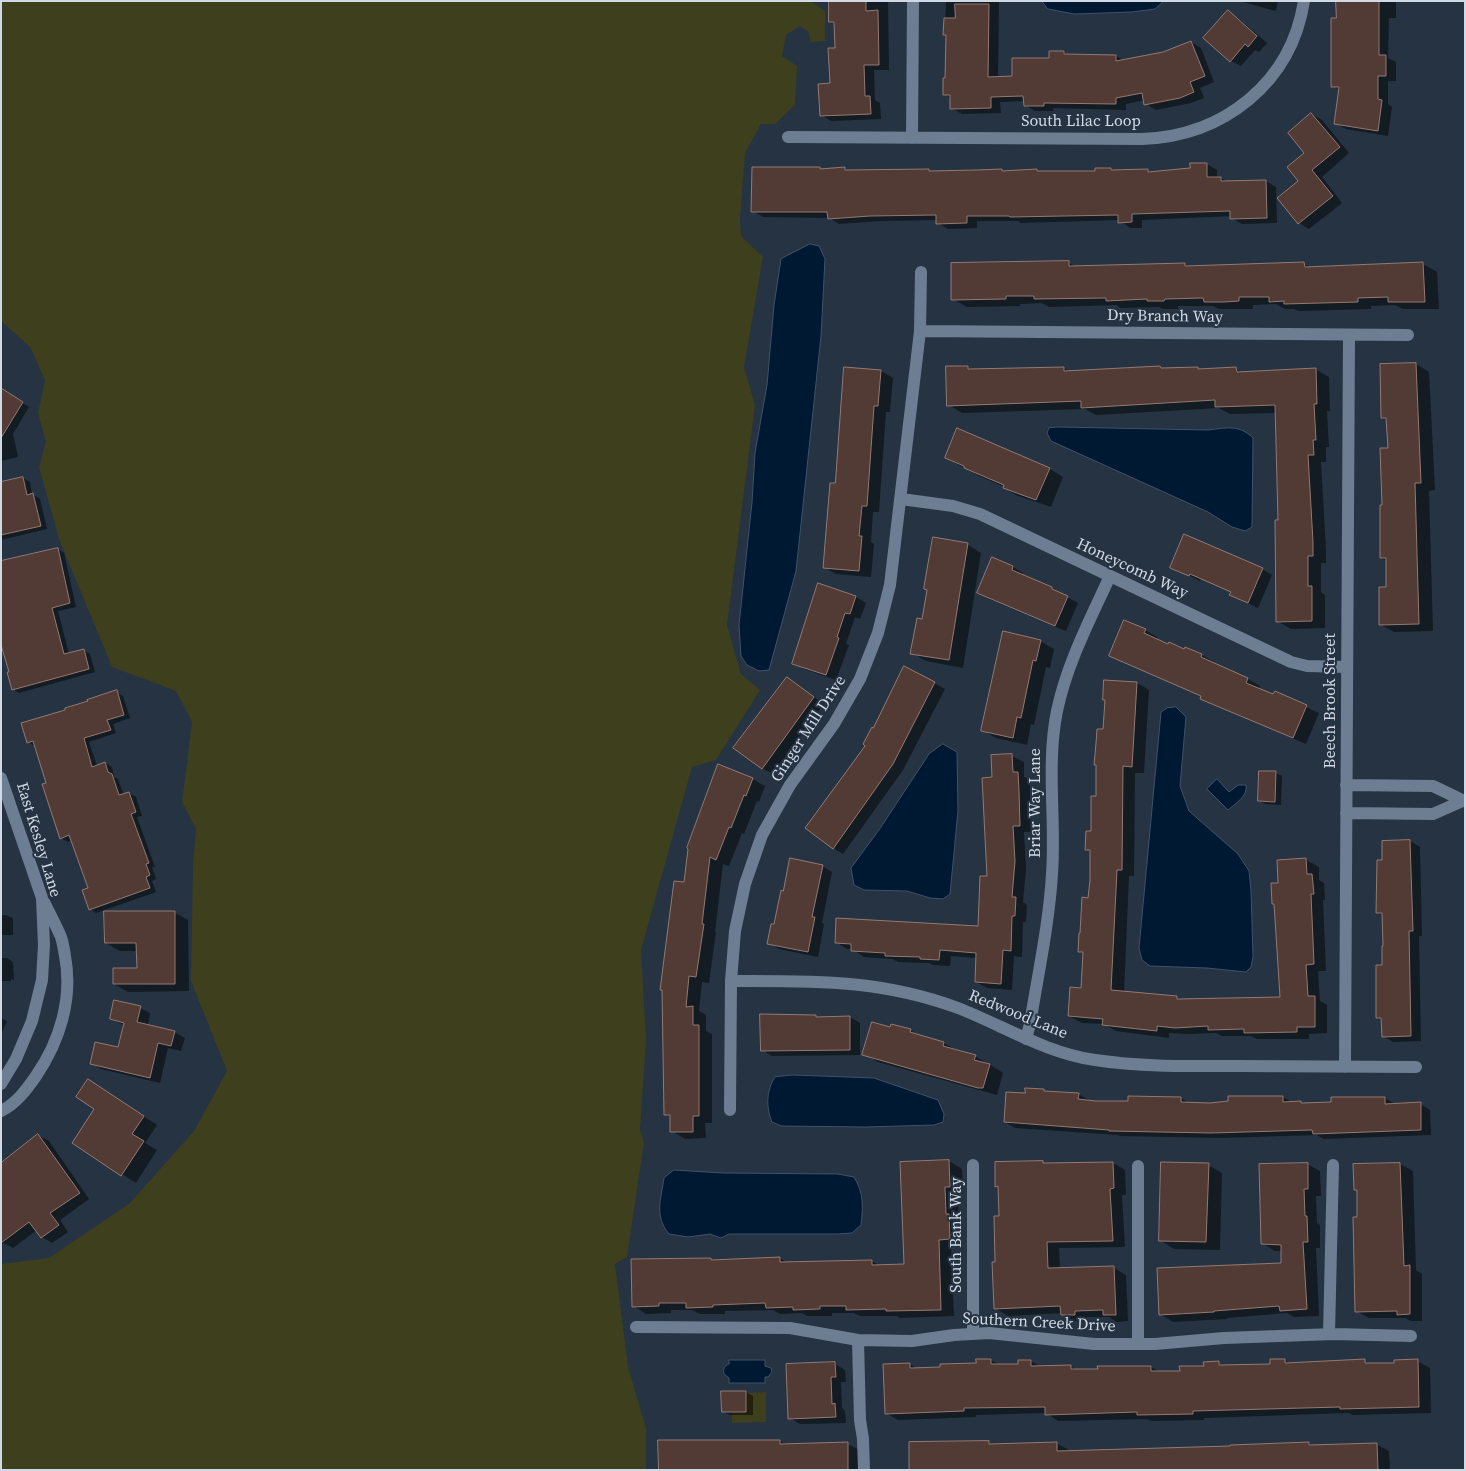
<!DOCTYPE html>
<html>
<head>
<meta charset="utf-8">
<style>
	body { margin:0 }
	#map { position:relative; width:1466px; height:1471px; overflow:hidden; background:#253343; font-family:"Source Serif 4",serif }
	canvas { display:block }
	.frame { position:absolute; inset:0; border:2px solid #d0d9e4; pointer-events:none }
</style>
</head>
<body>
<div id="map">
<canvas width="1466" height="1471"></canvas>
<div class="frame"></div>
</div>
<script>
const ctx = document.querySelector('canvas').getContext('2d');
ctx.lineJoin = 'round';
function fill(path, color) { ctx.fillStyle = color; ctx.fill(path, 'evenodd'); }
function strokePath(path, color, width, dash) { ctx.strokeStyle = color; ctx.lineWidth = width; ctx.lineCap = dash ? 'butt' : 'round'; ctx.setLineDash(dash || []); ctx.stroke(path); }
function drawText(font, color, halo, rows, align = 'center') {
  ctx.font = font + ' "Source Serif 4",serif'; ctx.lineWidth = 4; ctx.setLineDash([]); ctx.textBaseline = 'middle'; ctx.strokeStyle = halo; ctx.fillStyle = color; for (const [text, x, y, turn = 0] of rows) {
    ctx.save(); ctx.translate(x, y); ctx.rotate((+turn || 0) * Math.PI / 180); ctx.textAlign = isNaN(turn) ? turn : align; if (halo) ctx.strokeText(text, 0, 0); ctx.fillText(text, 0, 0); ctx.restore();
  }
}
const green = new Path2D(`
	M1,1H810L825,11V41L810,42L809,32L800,26L786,35L782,56L797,66L795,105L775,124H761L745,153L740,219L741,236L763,257L744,367L755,405L727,625L741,674L760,690L716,760L692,767L641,950L646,1040L640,1130L644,1142L627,1257L615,1264L628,1367L646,1428V1470H1V1264L49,1258L130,1203L194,1131L227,1071L191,981L193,865L196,829L182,802L192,722L176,691L112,667L59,539L39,467L46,442L38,413L45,380L30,347L1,321Z
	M766,1392V1422L732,1423V1412H746V1393Z`);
const water = new Path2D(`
	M1042,1H1164L1155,9L1132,12L1074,14L1048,9Z
	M810,244L819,246L825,259L821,336L796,571L769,670L759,671L747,665L741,656L739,625L752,502L755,453L767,385L774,305L781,259Z
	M1058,427L1208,430C1226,428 1239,424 1253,438L1252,527L1245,531L1232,527L1208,512L1051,441L1047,433L1049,428Z
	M1176,707L1186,717L1180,786L1189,811L1238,854L1249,871L1251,890L1253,957L1251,967L1246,972L1207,968L1150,966L1142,960L1139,948L1161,712L1167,708Z
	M943,744L957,752L958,811L950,894L943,899L930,898L907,891L864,890L854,885L851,868L881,827L929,754Z
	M1217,779L1229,792L1238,785H1246C1248,796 1235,804 1228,810L1207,789Z
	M793,1075L874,1078L938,1100L944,1114L943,1122L934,1125L866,1127L781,1126L772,1122C766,1108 766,1090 775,1077Z
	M674,1170L723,1173L838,1174L854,1177C864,1193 863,1207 861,1225L852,1233L838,1234H729L721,1238L710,1234L688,1237L669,1234C654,1216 661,1199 664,1178Z
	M729,1360H765V1366L771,1368L772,1372L768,1377H765V1383H729V1378L724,1374C723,1369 724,1366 729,1364Z`);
const shadow = new Path2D(`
	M831,1H888L889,70H874L875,100L880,103L881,119L831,121L821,115L831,84L836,49L835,24L831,22Z
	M946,1H999L998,78L1013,77L1064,52L1070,56H1116L1124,61L1163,53L1191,42L1201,48L1214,82L1200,88L1204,98L1191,103L1156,110L1146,104L1145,100L1126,104V110L1053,108L1054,111H1035L1025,105V101L1000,102L1001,113L962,114L952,108L951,98L945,94L948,36L945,34Z
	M1239,1H1278L1276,11Z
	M1337,1H1396V18H1389L1388,58L1396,62V81H1388V104L1392,107L1388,136L1346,129L1335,123L1340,90L1333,86Z
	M1228,12L1238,18L1267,43L1259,52L1255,50L1241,66L1231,61Z
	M1311,114L1322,120L1349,153L1322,177L1342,203L1309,229L1299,223L1300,181L1306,153Z
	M1207,164L1217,170V178H1221L1228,182L1266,181L1276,187L1277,223L1242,224L1232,218V216L1142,220V228H1130L1119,220L1021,223L1018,221H977V228L948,229L938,223V220L881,221L839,224L829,218L763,217L753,211L820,169L823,170L845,168L850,172L929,170L933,172L1002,171L1005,173L1037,171L1040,173L1096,172L1111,169L1114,171L1148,170L1152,173L1192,169Z
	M1069,263L1076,267L1185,264L1190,267L1304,264L1312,268L1423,264L1437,272L1439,309H1403L1395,305L1371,306V309L1299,311L1294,309H1285L1276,304L1253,305V309H1219L1213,306H1178V309H1163L1159,307L1121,308L1116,305L1049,307L1042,303L1020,304V306L967,307L953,299Z
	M1416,364L1429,372L1435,490L1429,491L1433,631L1394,632L1380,624L1388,588L1387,561L1381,558L1383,506L1389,449L1388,421L1382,418Z
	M968,367L973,370L1064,368L1071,372L1160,367L1164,369L1200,370L1236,369L1243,373L1315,369L1329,377L1330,411H1327L1329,447H1326V462H1321L1326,550V563H1321V592L1325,595V628L1291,629L1277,621L1279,521L1276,413L1230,414L1219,408L1096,415L1085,409L962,413L949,405Z
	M846,368L881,371L893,378L890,412H886L879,512H873L871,542L874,544L871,577L836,574L824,567L836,485Z
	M1,390L29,407L13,434L18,457L1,461Z
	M946,458L1050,469L1063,477L1051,507L1018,496L1004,488L1005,487L979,476Z
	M23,478L30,482L32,494L40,499L47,529L1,540V483Z
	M968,545L981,553L963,668L926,661L912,653L923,620Z
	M58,549L64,553L76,607L58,611L69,654L83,650L90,654L95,672L19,693L13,689L10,673Z
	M993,559L1013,567L1023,573L1022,576L1052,588L1078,603L1066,631L989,599L979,593Z
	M1172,567L1262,569L1272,575L1258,608L1231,595L1232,592L1201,578L1200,581Z
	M856,597L866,603L860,619L855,617L846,644L849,645L836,680L804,669L793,663Z
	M1145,630L1157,637L1156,640L1185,651L1186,649L1202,655L1214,662L1213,664L1248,679L1260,686L1259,689L1274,696L1275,693L1319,713L1306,744L1214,705L1201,698L1202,696L1123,662L1110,655Z
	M1040,641L1054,649L1050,668L1046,667L1034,725L1031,724L1027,745L996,738L982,730Z
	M905,667L945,689L903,770L843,854L833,848L867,745Z
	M787,678L824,704L773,774L762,768Z
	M1137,683L1149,690L1144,773H1135L1134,876H1129L1124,993L1177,997L1182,1000L1282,998L1278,861L1306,860L1319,867V880L1324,883L1325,900H1323L1326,971H1318L1320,1001L1327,1005V1033L1309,1034V1039H1257L1251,1036H1222L1216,1033L1188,1034L1169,1033V1038L1116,1031L1104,1024L1082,1023L1069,1016L1082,989L1084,954L1079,951L1089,899L1091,852L1087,849L1092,832L1104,730Z
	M116,692L123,696L130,718L113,724L116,733L89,742L97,766L105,763L112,767L114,777L118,779L124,795L129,793L136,797L142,816L137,817L155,867H152L156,879L152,881L156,892L96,913L90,909V889L72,840L68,842L61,838L48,783L35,746L28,742L67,710Z
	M1012,756L1024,762V777L1030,780L1031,832H1024L1026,869L1023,902L1027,905L1026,922H1023L1022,957L1014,956L1012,990L987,988L976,982L977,958L951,956L950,966L933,965L929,963L898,962L893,959L864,957L852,949H847L836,942L979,928L988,877L994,778Z
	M1276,773L1282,776L1281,805L1266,804L1259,801Z
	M752,779L765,786L759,802L757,801L744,834L742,833L729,866L723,864L715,932H716L709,983L702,982L699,1011L706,1015V1031L712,1034V1123H705L706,1138L685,1139L672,1131L671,1117L666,1114L685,884Z
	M1410,841L1420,847L1422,936H1419L1421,1041L1393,1042L1383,1036V1021L1377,1018L1383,966L1384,916L1378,913L1384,861Z
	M822,866L832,872L822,923L824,924L818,957L779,949L769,943L775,926Z
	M174,912L188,920L189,991L128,992L114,984L138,969V951H120L106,943Z
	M1,915H6L13,918V935H1Z
	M1,958H7L13,962L14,980L11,979V981H1Z
	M140,1008L150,1013L148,1025L174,1032L185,1038L181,1051L168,1048L160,1083L101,1069L91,1063L119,1049L124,1025L111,1019Z
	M783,1017H850L860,1023V1055L772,1056L762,1050Z
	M1,1018L7,1021L1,1035Z
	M891,1029L910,1030L920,1036L944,1043L958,1051L975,1056L989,1064L1003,1073L997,1095L878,1062L864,1054Z
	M102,1089L157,1125L145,1143L157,1150L136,1183L73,1143L96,1109Z
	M1043,1090L1047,1093L1078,1094L1089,1100V1102L1129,1103L1181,1098L1190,1104H1210L1283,1097L1293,1103L1304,1105L1385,1098L1395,1104H1420L1430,1110L1431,1135L1324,1139L1317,1135L1222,1138L1120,1136L1117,1135L1015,1128L1005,1122L1026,1094Z
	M38,1135L49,1141L89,1199L60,1220L68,1232L52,1243L42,1237L37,1230L13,1248L4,1243L1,1245V1165Z
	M949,1161L962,1169L963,1194H958L959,1220L962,1222V1246L951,1247L954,1316L900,1318L897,1316H860L854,1313H832V1316H807L802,1313L780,1314L773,1310L725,1311V1314H700L692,1310H671V1313L646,1314L634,1306L711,1259L714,1261L780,1258L787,1263L872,1261L880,1266L905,1265L902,1163Z
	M1113,1163L1125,1170L1126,1195H1122L1125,1247L1059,1248L1060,1269L1114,1268L1126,1275L1128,1321L1117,1322L1109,1317H1087V1321H1074L1062,1313L1008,1316L995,1308L997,1263L1001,1217L1000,1188L997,1186Z
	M1307,1164L1320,1171L1321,1196H1316L1317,1223L1320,1225V1248H1316L1319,1316L1294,1317L1287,1313L1227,1318V1319L1173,1322L1160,1314L1282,1264V1251H1275L1262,1243Z
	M1400,1164L1413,1171L1416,1270L1422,1274V1321H1411L1405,1318H1369L1356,1311L1359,1218L1358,1191L1355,1189V1165Z
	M1208,1165L1222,1173L1220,1250L1174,1249L1160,1240Z
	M991,1360L1000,1365H1020L1031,1361L1041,1367L1070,1366L1078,1371L1151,1367L1160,1372H1181L1218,1363L1225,1366L1272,1365L1285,1360L1290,1364L1365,1361L1372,1365L1396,1364L1417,1361L1430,1368L1431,1413L1353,1415L1349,1413L1204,1418V1420L1151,1421L1147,1419L1058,1421L1046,1413L976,1415V1417L898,1420L886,1413L910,1364L918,1369L941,1368L977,1364Z
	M835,1364L845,1370L846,1382H841L842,1408L845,1411L846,1423L800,1424L790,1418L788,1365Z
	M746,1392L753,1396V1415H730L723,1412Z
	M780,1441L788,1445L847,1444L858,1449V1470H660Z
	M989,1442L993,1445L1056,1443L1069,1450V1452L1309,1443L1315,1446L1376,1444L1389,1451L1390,1470H911Z`);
const building = new Path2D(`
	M829,1H866V11L878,10L879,65H864L865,96H870L871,114L820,116L818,84L830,83L828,48H835L834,22H829Z
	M1336,1H1379V55H1386V76H1378V99L1382,100L1378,131L1334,124L1339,87H1331V18H1336Z
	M955,4H989L988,77L1012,76V58H1049V51H1064V54L1116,55V61L1163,52L1191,41L1205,76L1190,82L1194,92L1180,98L1144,105L1142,93L1116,98V104L1044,103V106H1024L1023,96L991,97V108L950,109V95H943V78H945L946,35H943L944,18H955Z
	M1228,10L1257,36L1248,47L1245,44L1230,62L1203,38Z
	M1311,113L1340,147L1312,170L1333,196L1298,224L1277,198L1298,181L1287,167L1304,153L1288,133Z
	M1190,163H1207V177H1221V181L1266,180L1267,218L1230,219V211L1132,214V222L1118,223V215L1010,217L1009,216H967V223L936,224V215L870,216L828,219L827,212H751L752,167H820V169L845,167V170L929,169V171L976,170L1002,169V171L1037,169V171H1095V168H1111V170L1148,169V172L1190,168Z
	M1069,261V266L1185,263V266L1304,262L1305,267L1423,262L1425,302H1388V297L1358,298V302L1284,304V301L1269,302V297H1239V301L1224,302H1204L1203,298L1165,299L1164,301H1147V299L1106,301V298L1034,299V296H1006V299L951,300V263Z
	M1416,363L1421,483H1415L1419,624L1379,625V587H1386V558H1380V505H1382L1380,448H1388L1386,418H1381L1380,364Z
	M946,366H968V369L1064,367V371L1160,366L1161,368L1198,367V369L1236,367L1237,372L1316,368L1317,404H1314L1316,440H1313L1314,455H1308L1313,542V556H1308V586H1312V621L1276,622L1275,520H1278L1275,405L1215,407V400L1081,408V401L947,406Z
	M844,367L881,370L878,406H874L867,506H862L859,536H862L859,571L823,568L830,483H835Z
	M1,388L23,402L1,438Z
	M957,428L1050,468L1036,500L1003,488L1004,485L964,468V466L945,458Z
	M23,477L27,495L33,493L41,526L1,535V482Z
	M1184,534L1263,568L1248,603L1229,595L1231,592L1190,574L1189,576L1170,568Z
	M933,537L968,543L949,660L910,654L917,618L922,619L927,590L924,589Z
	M58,548L70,603L52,608L64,654L84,649L89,669L12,690L7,672H9L1,645V561Z
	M992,557L1013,566L1012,570L1052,587V589L1068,596L1055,626L977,593Z
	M818,583L856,596L850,614L845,613L837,637L839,638L826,675L792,664Z
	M1124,620L1146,629L1144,633L1168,644L1169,642L1184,649L1185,647L1202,654L1201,657L1248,678L1246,683L1273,694L1275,691L1307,705L1293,738L1200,699L1201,696L1109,656Z
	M1003,631L1041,640L1036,661L1033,660L1021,718L1017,717L1013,738L981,731Z
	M904,666L935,682L893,764L833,849L805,828L865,746L863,744L872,727L873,728Z
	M787,677L814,697L762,769L733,748Z
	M1104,680L1137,682L1132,767L1123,766L1122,870H1117L1111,990L1177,996V999L1280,997L1274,904H1272L1271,883H1278L1277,860L1306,858L1307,874H1312L1314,894H1311L1314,964L1306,965L1308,996H1315V1027H1297V1032L1244,1033V1029L1208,1030V1026L1175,1028L1157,1026V1031L1102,1025L1103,1019L1068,1016L1070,987L1081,988L1083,952H1078L1079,933H1080L1082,897L1088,898L1090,880V850H1085L1086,831H1091V796H1096V765H1094L1096,743L1097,729H1103L1105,700H1103Z
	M117,690L124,715L107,720L111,730L84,738L92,767L105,762L108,772L112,774L119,795L129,792L136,812L131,814L149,863L146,864L150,875L146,877L150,888L89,910L82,890L88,888L69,835L60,839L42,784L46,783L33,741L27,743L21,723L65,710V708L88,701L87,700Z
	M1012,754L1013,772H1018L1019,791L1020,826H1013L1015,861L1012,897H1016L1015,916H1012L1011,951L1003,950L1001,984L975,982L976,953L940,950L939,960L920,959V957L885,956V953L851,951V944L835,943L836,918L978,926L980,876H987L982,778L992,777L991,755Z
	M718,764L753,778L746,796L744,795L731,828L729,827L716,860L710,857L702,924H704L696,977L689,976L686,1007L693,1006V1025H699V1116H693V1132H670V1115H664L662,990H660L674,881L684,882L688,849L687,848Z
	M1259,771H1276L1275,802L1258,801Z
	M1410,840L1413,931H1409L1411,1036L1382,1037L1381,1018H1376V965H1382V946H1383L1382,913H1376L1377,860H1382V841Z
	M790,858L823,865L812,917H815L808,952L767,944L771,924H774L781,890L783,891Z
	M104,911H175V984H113V968H137L136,943H105Z
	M114,1000L141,1006L137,1022L175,1031L171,1046L158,1043L150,1078L90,1064L95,1042L118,1047L124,1023L110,1019Z
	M760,1014L816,1015V1017L850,1016V1050L761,1051Z
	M872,1022L890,1027L891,1024L911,1029L910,1032L944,1042L943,1046L976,1055L974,1060L990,1064L983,1088H978L862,1055Z
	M88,1079L144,1116L132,1134L144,1141L121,1176L72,1143L94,1109L76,1097Z
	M1025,1088L1044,1089V1091L1079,1093L1078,1099L1096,1101H1128V1096L1181,1097V1102L1210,1103L1228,1101V1096H1283V1102L1301,1101V1103L1331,1102V1097H1385V1104L1421,1102V1130L1313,1134L1312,1130L1211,1133L1109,1131V1130L1004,1122L1006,1092L1025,1093Z
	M38,1134L80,1193L50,1213L59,1225L41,1238L29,1222L1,1243V1163Z
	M949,1160L950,1187H945L946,1214H949L950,1239L939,1240L941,1310L886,1311V1309L846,1310V1306H820V1309L793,1310V1307L766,1308L765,1303L713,1305V1307L686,1308V1303H659V1306L632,1307L631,1259L711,1258V1260L780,1257V1262L872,1260V1265L904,1264L900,1162Z
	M1043,1161V1163L1113,1162L1114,1188L1110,1189L1113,1241L1047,1242L1048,1268L1114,1266L1116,1315H1103V1310L1075,1311V1315H1061L1060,1306L994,1309L992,1262H995L994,1216H999L998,1186L995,1187V1162Z
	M1161,1162L1209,1163L1206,1242L1159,1241Z
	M1308,1163V1189H1304L1305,1216H1307L1308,1242H1303L1307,1309L1280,1311L1279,1306L1214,1311V1312L1159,1315L1157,1268L1281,1263V1245L1261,1244L1259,1164Z
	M1400,1163L1404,1266L1410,1265V1314L1397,1315V1311L1355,1312L1353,1217H1357V1190H1354L1353,1164Z
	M976,1359H991V1364H1018V1360H1031V1366L1071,1365V1369H1098L1097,1366H1151V1371H1180L1179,1366H1204L1203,1362L1219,1361V1365L1270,1364V1359H1285V1363L1365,1359V1363H1394V1360L1418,1359L1419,1407L1340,1409V1407L1193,1411V1414L1137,1415V1412L1045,1415V1407L964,1408V1411L885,1414L883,1364L910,1363V1368L940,1367V1364L976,1363Z
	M835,1362L836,1377H831L832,1404L835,1403L836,1417L788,1419L786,1364Z
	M721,1391H746V1412H722Z
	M658,1440H780V1444L848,1442V1470H659Z
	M989,1441V1444L1057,1442V1451L1230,1446V1445L1309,1442V1445L1377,1443L1378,1470H909V1442Z`);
const street = new Path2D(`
	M788,137L1142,139C1224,136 1291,83 1304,1
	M912,138L913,1
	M920,331L1408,335
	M901,499L953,506L980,514L1291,662L1307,666L1347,667
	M1,778L42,898L44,945L42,980L32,1021L16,1059L1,1084
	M1346,785L1433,786L1462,800
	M1346,813L1433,814L1465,800
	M731,981C812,981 880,979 958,1008C1004,1026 1046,1053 1095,1060C1142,1067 1191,1066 1238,1066C1298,1066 1357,1067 1416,1067
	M1026,1039L1030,1024C1038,974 1049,924 1052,874C1056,819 1046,765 1057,711C1067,663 1090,620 1110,576
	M1345,1067L1349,335
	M730,1110L731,981L735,931L745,884L762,835L790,785L834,724L860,679L878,633L890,585L920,331L921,272
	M1,1111C16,1104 27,1089 36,1076C60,1041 73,998 65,956C64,950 63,943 61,937C56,925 50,914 44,902
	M1138,1166V1344
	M636,1327L790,1328L858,1340L912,1341L954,1335L989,1333L1094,1344H1155L1224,1338L1334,1334L1411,1336
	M973,1334V1165
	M1329,1334L1333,1165
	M858,1340L860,1420L863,1439L864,1470`);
const streetNames = [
	["South Lilac Loop",1081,122],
	["Dry Branch Way",1165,317,1],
	["Honeycomb Way",1132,569,25],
	["Beech Brook Street",1331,701,-90],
	["Ginger Mill Drive",809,729,-57],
	["Briar Way Lane",1036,803,-90],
	["East Kesley Lane",38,840,73],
	["Redwood Lane",1018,1015,22],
	["South Bank Way",957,1235,-90],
	["Southern Creek Drive",1039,1323,3]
];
fill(green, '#3e3f1c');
fill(water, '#001933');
strokePath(water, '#3e5368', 1);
fill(shadow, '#0007');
fill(building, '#533b35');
strokePath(building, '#947972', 1);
strokePath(street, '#6e7e92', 12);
drawText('16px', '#d0d9e4', '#253343', streetNames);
</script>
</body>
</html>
